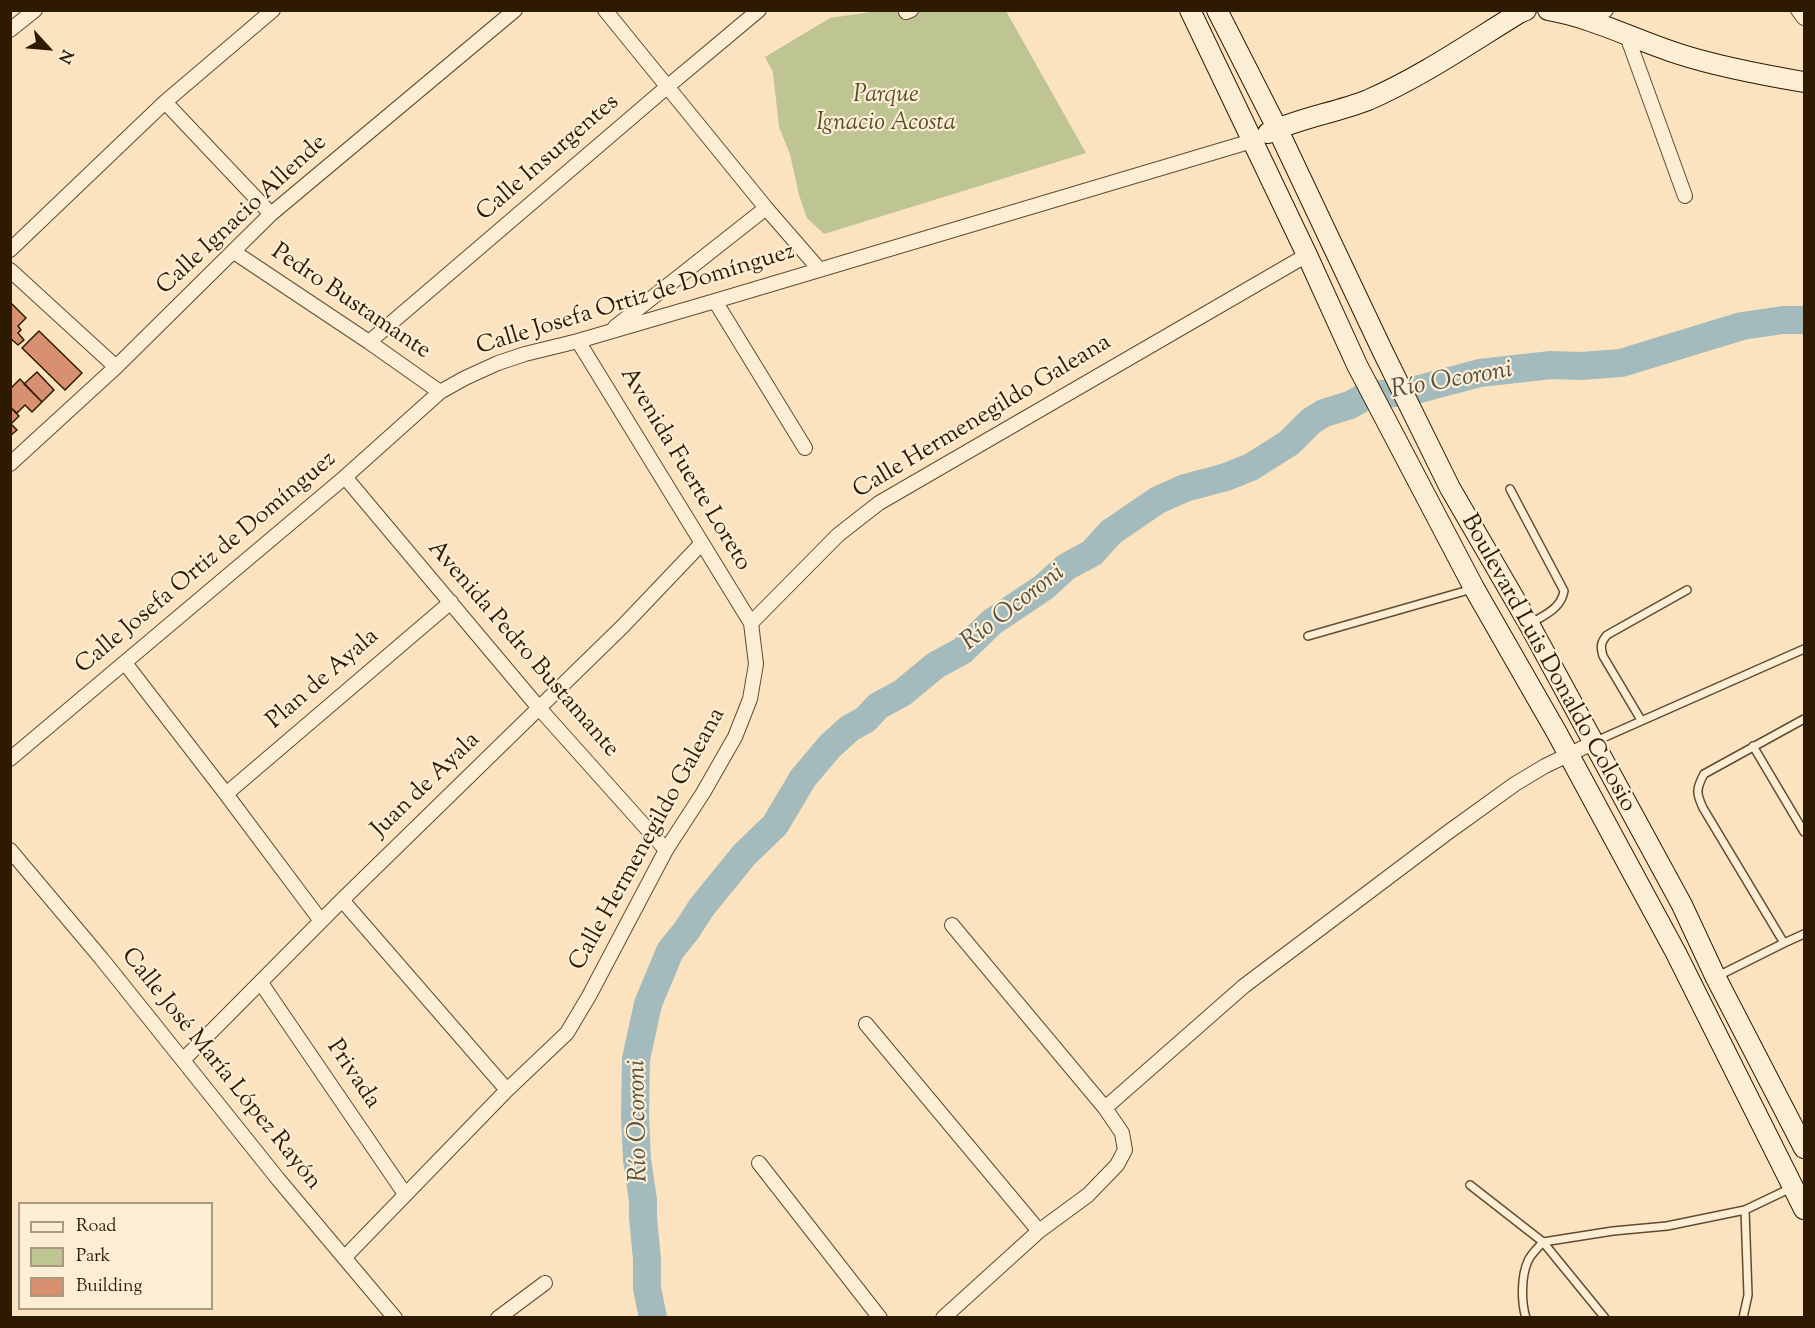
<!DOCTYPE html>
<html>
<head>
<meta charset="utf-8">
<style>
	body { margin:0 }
	#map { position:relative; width:1815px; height:1328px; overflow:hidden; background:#fbe3bf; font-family:"Sorts Mill Goudy",serif }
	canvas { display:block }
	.frame { position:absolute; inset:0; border:12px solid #2e1a01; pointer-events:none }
	.legend { position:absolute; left:18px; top:1202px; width:195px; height:108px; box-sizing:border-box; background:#fcedd5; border:2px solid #aa9980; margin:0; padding:8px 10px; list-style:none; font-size:18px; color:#2e1a01 }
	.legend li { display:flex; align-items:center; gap:12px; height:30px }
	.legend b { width:30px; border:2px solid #aa9980 }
	.north { position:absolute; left:18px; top:18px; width:60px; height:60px; -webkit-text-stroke:4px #fcedd5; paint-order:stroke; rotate:116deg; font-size:16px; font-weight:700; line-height:24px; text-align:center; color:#2e1a01 }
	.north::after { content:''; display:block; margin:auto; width:21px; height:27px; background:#2e1a01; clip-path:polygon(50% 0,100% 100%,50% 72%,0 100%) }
</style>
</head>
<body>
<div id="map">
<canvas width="1815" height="1328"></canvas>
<div class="frame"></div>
<ul class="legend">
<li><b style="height:8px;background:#fcedd5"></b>Road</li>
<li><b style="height:16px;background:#bec492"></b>Park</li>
<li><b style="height:16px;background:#d79070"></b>Building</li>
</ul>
<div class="north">N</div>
</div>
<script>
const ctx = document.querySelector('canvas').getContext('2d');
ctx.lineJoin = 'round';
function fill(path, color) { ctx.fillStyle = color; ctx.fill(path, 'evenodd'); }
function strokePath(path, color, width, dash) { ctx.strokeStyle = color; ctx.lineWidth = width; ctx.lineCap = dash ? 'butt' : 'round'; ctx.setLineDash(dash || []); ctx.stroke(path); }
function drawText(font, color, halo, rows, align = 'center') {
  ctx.font = font + ' "Sorts Mill Goudy",serif'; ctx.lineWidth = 4.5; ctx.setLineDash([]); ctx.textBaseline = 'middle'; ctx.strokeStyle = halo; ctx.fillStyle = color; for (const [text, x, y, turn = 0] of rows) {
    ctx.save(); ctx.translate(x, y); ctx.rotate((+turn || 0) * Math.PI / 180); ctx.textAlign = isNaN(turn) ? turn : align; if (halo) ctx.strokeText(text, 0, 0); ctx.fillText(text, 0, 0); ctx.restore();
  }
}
const green = new Path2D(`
	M885,10L1006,11L1086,153L824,234L807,218L799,195L790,154L779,127L773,72L765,57L830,18Z`);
const river = new Path2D(`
	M653,1318L647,1288V1259L643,1218V1200L637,1160L635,1116L636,1059L648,1004L670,951L687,930L701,908L744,855L775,825L803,778L830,746L850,728L865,720L878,706L902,693L936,665L962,651L992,622L1044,587L1066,567L1092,553L1111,532L1158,500L1185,488L1226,477L1251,467L1289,443L1311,421L1324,413L1350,405L1368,395L1408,392L1480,373L1551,365L1581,366L1621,363L1742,326L1783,320H1804`);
const building = new Path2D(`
	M10,302L26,318L18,326L21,330L18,333L24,340L18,345L10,338Z
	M39,331L82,373L65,390L22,348Z
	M37,372L54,390L42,402L24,384Z
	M20,379L42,402L32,412L25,405L17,413L10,407V389Z
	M10,407L19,416L11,424L17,430L10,436Z`);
const lane = new Path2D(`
	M1510,489L1564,591C1561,609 1544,615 1530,624
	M1308,636L1472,589
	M1641,720L1603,656C1600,646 1601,642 1607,635L1687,590
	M1596,741L1804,649
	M1753,746L1804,832
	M1784,943L1804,934
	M1716,977L1784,943L1703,808C1696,793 1696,789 1704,774L1804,719
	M1470,1185L1543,1242L1613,1231L1667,1226L1745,1210L1791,1188
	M1526,1318C1521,1302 1521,1276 1528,1261C1531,1254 1538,1248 1543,1242L1605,1318
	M1743,1318L1748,1295L1745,1210`);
const street = new Path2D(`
	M605,10L766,208L819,269
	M1798,10L1804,18
	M906,12L911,10
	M1593,21L1606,10
	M10,30L35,10
	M1627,36L1685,196
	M165,102L271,214
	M10,250L165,102L273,10
	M234,252L369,342L440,392
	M10,270L116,367
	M715,301L805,448
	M615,327L766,208
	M578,341L751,623
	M369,342L667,87L759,10
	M10,464L116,367L271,214L515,10
	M345,477L539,708L666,850
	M125,663L226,794L321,921
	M10,759L345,477L440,392L465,378L498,363L525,354L578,341L715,301L1252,141
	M226,794L451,602
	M10,850L101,958L278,1179L395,1318
	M342,900L507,1090
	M261,983L405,1194
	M866,1024L1039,1231
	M183,1060L342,900L623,626L702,543
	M1105,1108L1244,986L1447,833L1515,784L1545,766L1593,743
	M759,1163L880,1318
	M345,1257L507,1090L567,1033L589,996L666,850L703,793L735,737L750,699L756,664L751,623L838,535L879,503L1307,255
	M498,1318L545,1283
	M943,1318L1039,1231L1088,1195L1117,1165L1125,1150L1122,1133L1105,1108L952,925`);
const secondary = new Path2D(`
	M1190,10L1307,255L1357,365L1474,588L1557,733L1676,953L1804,1209
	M1217,10L1277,128L1383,352L1450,488L1529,624L1682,905L1716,978L1804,1148
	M1548,10C1594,18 1635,40 1679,54C1719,67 1763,75 1804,82
	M1268,133C1299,118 1335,113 1368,100C1421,77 1470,43 1519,13L1526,10`);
const parkNames = [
	["Parque",886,97],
	["Ignacio Acosta",886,125]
];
const streetNames = [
	["Calle Insurgentes",549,159,-41],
	["Calle Ignacio Allende",243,216,-43],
	["Calle Josefa Ortiz de Domínguez",636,301,-17],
	["Pedro Bustamante",350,303,34],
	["Calle Hermenegildo Galeana",983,418,-31],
	["Avenida Fuerte Loreto",684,470,59],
	["Calle Josefa Ortiz de Domínguez",207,564,-40],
	["Avenida Pedro Bustamante",522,650,49],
	["Boulevard Luis Donaldo Colosio",1547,664,61],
	["Plan de Ayala",324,680,-41],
	["Juan de Ayala",427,786,-44],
	["Calle Hermenegildo Galeana",649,840,-61],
	["Calle José María López Rayón",220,1070,51],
	["Privada",352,1075,56]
];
const waterNames = [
	["Río Ocoroni",1452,382,-10],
	["Río Ocoroni",1014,609,-38],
	["Río Ocoroni",640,1121,-91]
];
fill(green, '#bec492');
strokePath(river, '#a3bbbc', 28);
fill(building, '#d79070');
strokePath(building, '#2e1a01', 1.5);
strokePath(lane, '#614c30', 10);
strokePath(street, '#614c30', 16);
strokePath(secondary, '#2e1a01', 22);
strokePath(lane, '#fcedd5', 7);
strokePath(street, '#fcedd5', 14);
strokePath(secondary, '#fcedd5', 20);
drawText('italic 24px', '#594d2c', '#fcedd5', parkNames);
drawText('24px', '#2e1a01', '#fcedd5', streetNames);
drawText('italic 26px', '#575242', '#fcedd5', waterNames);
</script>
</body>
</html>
